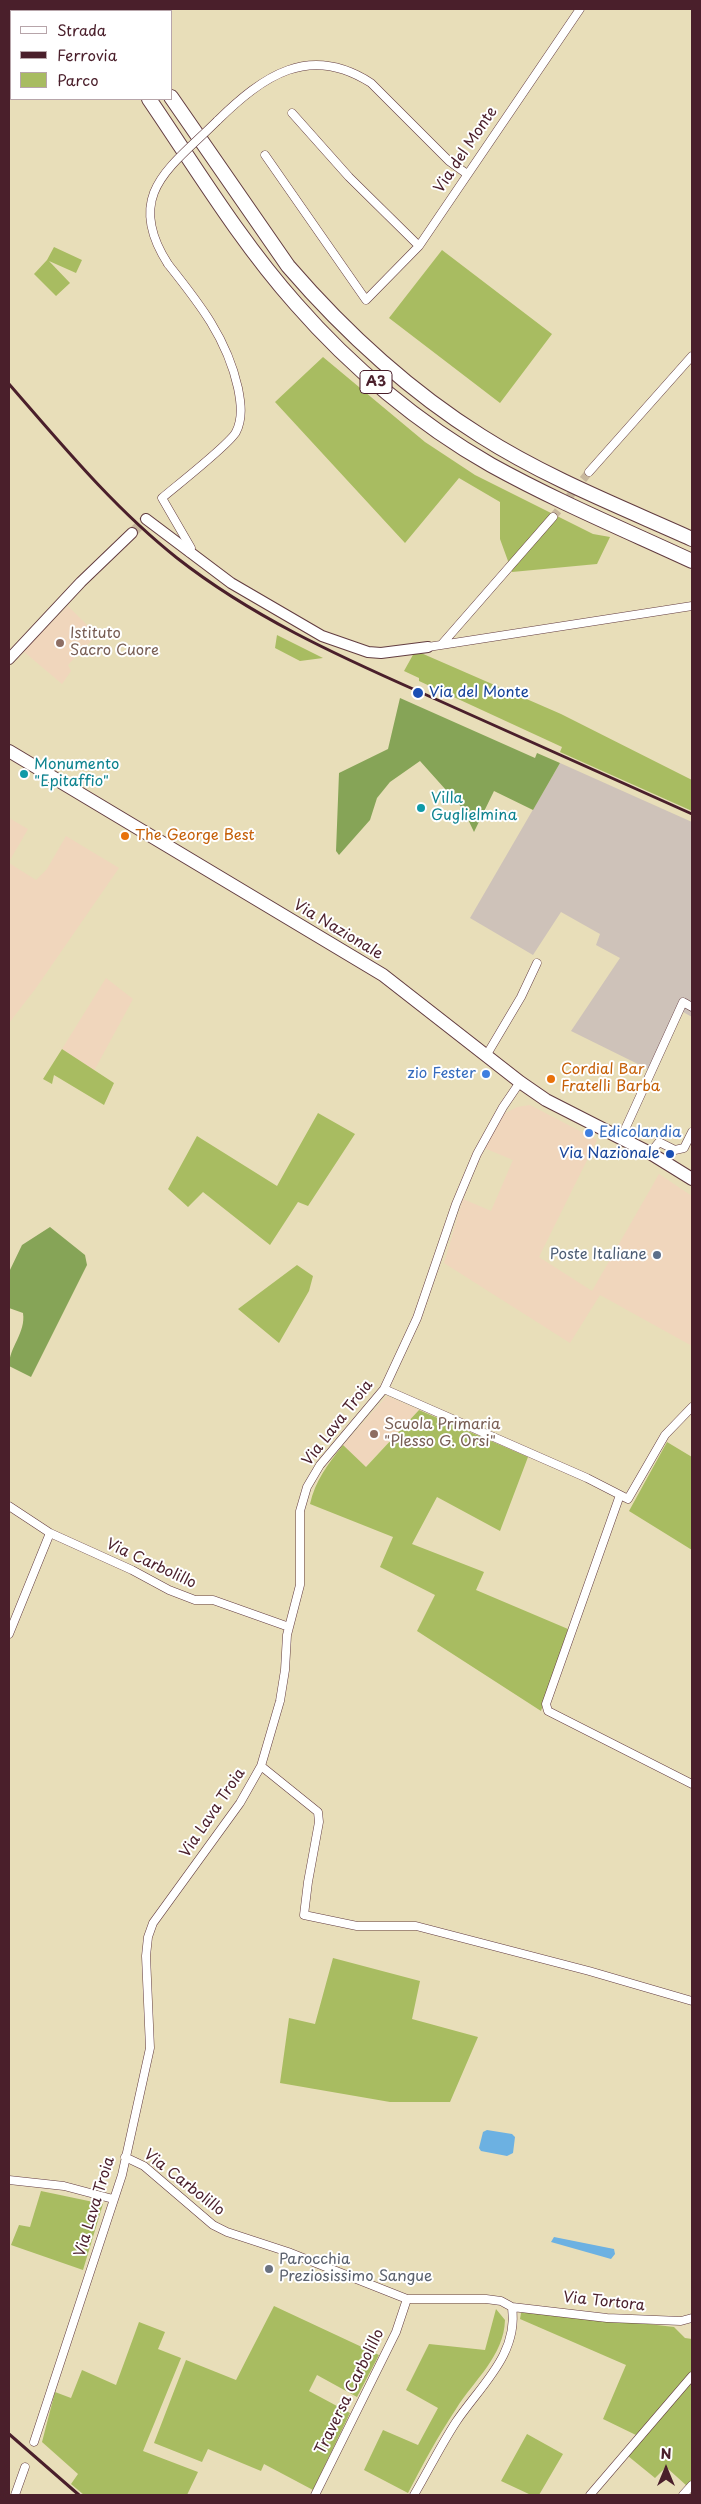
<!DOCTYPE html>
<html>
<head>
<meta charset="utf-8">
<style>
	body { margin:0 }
	#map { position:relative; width:701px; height:2504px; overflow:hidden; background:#e8deb9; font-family:"Playpen Sans",sans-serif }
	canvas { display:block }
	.frame { position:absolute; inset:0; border:10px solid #4a1f2b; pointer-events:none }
	.legend { position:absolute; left:10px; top:10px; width:162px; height:90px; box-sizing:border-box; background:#fff; border:1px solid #b7a5aa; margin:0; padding:6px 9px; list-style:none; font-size:15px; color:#4a1f2b }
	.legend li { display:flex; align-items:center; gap:10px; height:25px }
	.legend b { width:25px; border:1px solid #b7a5aa }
	.north { position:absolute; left:641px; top:2444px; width:50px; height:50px; -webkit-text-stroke:4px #fff; paint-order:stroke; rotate:0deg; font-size:14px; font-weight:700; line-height:20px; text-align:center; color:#4a1f2b }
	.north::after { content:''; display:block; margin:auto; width:18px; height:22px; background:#4a1f2b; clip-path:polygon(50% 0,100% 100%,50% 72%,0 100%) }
</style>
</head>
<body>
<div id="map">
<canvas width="701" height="2504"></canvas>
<div class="frame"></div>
<ul class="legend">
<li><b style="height:6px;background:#fff"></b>Strada</li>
<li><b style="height:6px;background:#4a1f2b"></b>Ferrovia</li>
<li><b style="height:14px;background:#a8bc61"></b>Parco</li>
</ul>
<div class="north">N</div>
</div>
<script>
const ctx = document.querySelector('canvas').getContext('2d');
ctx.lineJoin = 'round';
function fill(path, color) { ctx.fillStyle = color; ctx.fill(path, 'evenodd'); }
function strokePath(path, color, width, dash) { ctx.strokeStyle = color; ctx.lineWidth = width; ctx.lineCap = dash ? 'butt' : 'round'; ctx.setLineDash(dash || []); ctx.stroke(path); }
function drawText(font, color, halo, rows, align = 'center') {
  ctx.font = font + ' "Playpen Sans",sans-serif'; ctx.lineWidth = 4; ctx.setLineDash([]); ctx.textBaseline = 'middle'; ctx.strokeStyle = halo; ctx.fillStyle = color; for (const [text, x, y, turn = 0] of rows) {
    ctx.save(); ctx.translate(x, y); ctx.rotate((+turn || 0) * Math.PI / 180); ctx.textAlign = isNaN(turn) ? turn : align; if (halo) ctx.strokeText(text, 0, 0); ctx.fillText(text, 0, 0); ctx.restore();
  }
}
const built = new Path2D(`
	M68,606L97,635L68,665L71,671L62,684L23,651Z
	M9,818L28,829L9,862Z
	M66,836L119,868L36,988L9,1023V863L36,880L47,869Z
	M106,978L133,999L94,1071L62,1049Z
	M530,1105L597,1140L539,1257L592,1291L659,1174L692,1196V1346L600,1295L570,1343L444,1263L463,1199L491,1211L513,1160L484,1148L504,1114L517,1107Z
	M387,1396L419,1410L365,1467L343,1445Z`);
const industrial = new Path2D(`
	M560,763L692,822V1017L683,1012L652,1071L571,1031L620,958L596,945L600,934L561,912L533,955L470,918Z`);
const green = new Path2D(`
	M54,247L82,260L76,273L49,261L70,283L56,296L34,274L47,260Z
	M442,250L552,334L500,403L389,318Z
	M323,357L425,442L475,475L593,534L610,537L597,564L512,572L500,539V502L459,478L405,543L275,402Z
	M277,635L323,658L300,661L275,648Z
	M414,653H421L561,714L692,780V811L560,752L562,747L419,681V678L404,671Z
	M62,1049L114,1083L104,1105L54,1075L52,1084L43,1079Z
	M318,1113L355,1134L308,1206L298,1202L270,1245L203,1192L188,1207L168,1189L197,1136L277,1186Z
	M297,1265L313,1276L309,1291L279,1343L238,1309Z
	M419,1410L528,1457L500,1531L437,1497L412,1544L484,1572L476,1590L568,1629L541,1711L417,1631L435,1595L380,1567L393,1537L310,1504C315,1481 328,1464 343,1445L366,1467Z
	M667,1442L692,1457V1550L629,1511Z
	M333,1958L420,1981L412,2019L478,2037L450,2102H390L280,2083L289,2018L315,2024Z
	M41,2191L103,2204L83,2270L11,2245L19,2225L30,2227Z
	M274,2306L379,2355L357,2397L317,2375L309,2391L350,2413L313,2490L264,2464L261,2471L208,2449L202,2462L154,2443L186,2360L236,2380Z
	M496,2309L505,2320C504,2356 474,2380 456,2409C438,2436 423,2464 408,2493L364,2470L383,2430L418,2445L438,2408L406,2390L429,2344L485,2350Z
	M525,2310L674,2327L685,2338L692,2339V2372L638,2436L603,2419L626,2365L520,2319L521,2313Z
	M139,2322L165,2332L158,2349L181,2358L143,2451L198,2472L187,2495H84L71,2484L78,2474L42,2442L55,2392L71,2398L82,2370L116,2385Z
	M690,2384L692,2386V2480L687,2486L666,2467L655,2478L628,2456Z
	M527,2434L563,2454L539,2495H531L501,2481Z`);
const forest = new Path2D(`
	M400,698L535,758L537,753L560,763L533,810L494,791L474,832L463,809L420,761L390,782L377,798L370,820L339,855L336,851L339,773L388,749Z
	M50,1227L85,1255L87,1265L31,1377L9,1366C9,1347 26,1333 23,1313L9,1308V1272L22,1245Z`);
const water = new Path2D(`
	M487,2130L512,2134L515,2137L513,2153L507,2156L481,2151L479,2148L483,2132Z
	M554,2237L614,2249L615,2254L611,2259L551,2242Z`);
const minorTunnel = new Path2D(`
	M553,517L589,472`);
const tertiaryTunnel = new Path2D(`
	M132,533L146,519`);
const minor = new Path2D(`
	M292,113L349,177L419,246
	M217,121C263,76 309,43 371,83L449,161L467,174
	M265,155L366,300L419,246L580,9
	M168,264C199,303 227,338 238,388C241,403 243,418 236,432C230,444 176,486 162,498L191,548L190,553
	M589,472L692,356
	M442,644L553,517
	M428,647L692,606
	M486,1056L521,997L537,963
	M621,1138L683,1002L692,1007
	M650,1153L659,1142L675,1150L684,1148L692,1132
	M384,1389L587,1478L628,1499L665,1435L692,1407
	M620,1495L546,1704L548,1711L692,1784
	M9,1506L50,1533L132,1570L169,1590L195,1600H213L289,1627
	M9,1634L50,1533
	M261,1766L318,1812L319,1822L308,1882L304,1915L357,1926H416L589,1971L692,2001
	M125,2157L144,2166L213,2225L227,2232L288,2252L407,2299H486L501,2301L512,2307L607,2318L681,2321L692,2318
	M9,2180L64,2186L113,2199
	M34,2442L122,2175L150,2048L146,1956L148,1937L153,1923L240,1803L261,1766L280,1701L285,1670L287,1635L300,1585V1511L307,1487L320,1465L384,1389L417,1318L456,1204L477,1154L503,1107L520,1082
	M15,2495L25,2467
	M315,2495L396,2332L407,2299
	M414,2495C428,2471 441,2445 456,2422C480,2386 519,2354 512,2307
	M590,2495L692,2376
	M683,2495L692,2485`);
const tertiary = new Path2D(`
	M146,519L231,583L322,636L368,652L381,653L428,647
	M9,659L81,582L132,533`);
const primary = new Path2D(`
	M9,751L383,975L520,1082L546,1100L650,1153L692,1179`);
const motorway = new Path2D(`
	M88,9L90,11
	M112,9L114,11
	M171,97L288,266C344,331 408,390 481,436C547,478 621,507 692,539
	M149,99C196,168 240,241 296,304C351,367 419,424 491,465C556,501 625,530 692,561`);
const rail = new Path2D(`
	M9,384C62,445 114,508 177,558C251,616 336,655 422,693C512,734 602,774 692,814
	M9,2434L79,2495`);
const minorBridge = new Path2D(`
	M168,264C123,194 171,167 217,121`);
const markers = [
	[60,643,5,"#8d6e63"],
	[418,693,6,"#1a4fb4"],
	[24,774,5,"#0f9aa8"],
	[421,808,5,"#0f9aa8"],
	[125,836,5,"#e8710a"],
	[486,1074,5,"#3f7fe0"],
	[551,1079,5,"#e8710a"],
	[589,1133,5,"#3f7fe0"],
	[670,1154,5,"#1a4fb4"],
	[657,1255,5,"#5c6f8a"],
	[374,1434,5,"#8d6e63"],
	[269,2269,5,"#6b7280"]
];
const shields = [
	[376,382,32]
];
const shieldNames = [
	["A3",376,382]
];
const streetNames = [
	["Via del Monte",466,150,-56],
	["Via Nazionale",338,930,31],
	["Via Lava Troia",338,1423,-52],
	["Via Carbolillo",151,1564,25],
	["Via Lava Troia",213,1813,-56],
	["Via Carbolillo",184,2183,38],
	["Via Lava Troia",95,2207,-73],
	["Via Tortora",604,2302,6],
	["Traversa Carbolillo",350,2392,-64]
];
const educationNames = [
	["Istituto",70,634],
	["Sacro Cuore",70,651],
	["Scuola Primaria",384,1425],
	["\"Plesso G. Orsi\"",384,1442]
];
const transitNames = [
	["Via del Monte",429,693],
	["Via Nazionale",660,1154,"right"]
];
const cultureNames = [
	["Monumento",34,765],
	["\"Epitaffio\"",34,782],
	["Villa",431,799],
	["Guglielmina",431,816]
];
const foodNames = [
	["The George Best",135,836],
	["Cordial Bar",561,1070],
	["Fratelli Barba",561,1087]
];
const shopNames = [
	["zio Fester",476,1074],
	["Edicolandia",599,1133,"left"]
];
const serviceNames = [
	["Poste Italiane",647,1255]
];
const worshipNames = [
	["Parocchia",279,2260],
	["Preziosissimo Sangue",279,2277]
];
fill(built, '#f0d6bc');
fill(industrial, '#cec2b9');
fill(green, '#a8bc61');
fill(forest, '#86a457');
fill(water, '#6cb1e2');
strokePath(minorTunnel, '#c8b89d', 8, [8, 4]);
strokePath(tertiaryTunnel, '#c8b89d', 10, [10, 5]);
strokePath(minor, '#623c40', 9);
strokePath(tertiary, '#623c40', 12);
strokePath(primary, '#623c40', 14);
strokePath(motorway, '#623c40', 16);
strokePath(minor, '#fff', 8);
strokePath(tertiary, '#fff', 10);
strokePath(primary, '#fff', 12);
strokePath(motorway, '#fff', 14);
strokePath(rail, '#4a1f2b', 3);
strokePath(minorBridge, '#623c40', 9, []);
strokePath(minorBridge, '#fff', 8);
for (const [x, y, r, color] of markers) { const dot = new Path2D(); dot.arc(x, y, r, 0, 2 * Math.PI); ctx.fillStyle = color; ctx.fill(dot); strokePath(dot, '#fff', 2); }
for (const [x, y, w] of shields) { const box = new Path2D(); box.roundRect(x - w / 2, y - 11.5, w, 23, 4); ctx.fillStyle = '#fff'; ctx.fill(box); strokePath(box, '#4a1f2b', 1); }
drawText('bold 14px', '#4a1f2b', null, shieldNames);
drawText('15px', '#4a1f2b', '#fff', streetNames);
drawText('15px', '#785e54', '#fff', educationNames, 'left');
drawText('15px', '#164399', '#fff', transitNames, 'left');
drawText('15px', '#0d838f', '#fff', cultureNames, 'left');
drawText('15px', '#c56008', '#fff', foodNames, 'left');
drawText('15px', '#366cbe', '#fff', shopNames, 'right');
drawText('15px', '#4e5e75', '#fff', serviceNames, 'right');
drawText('15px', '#5b616d', '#fff', worshipNames, 'left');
</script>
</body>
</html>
